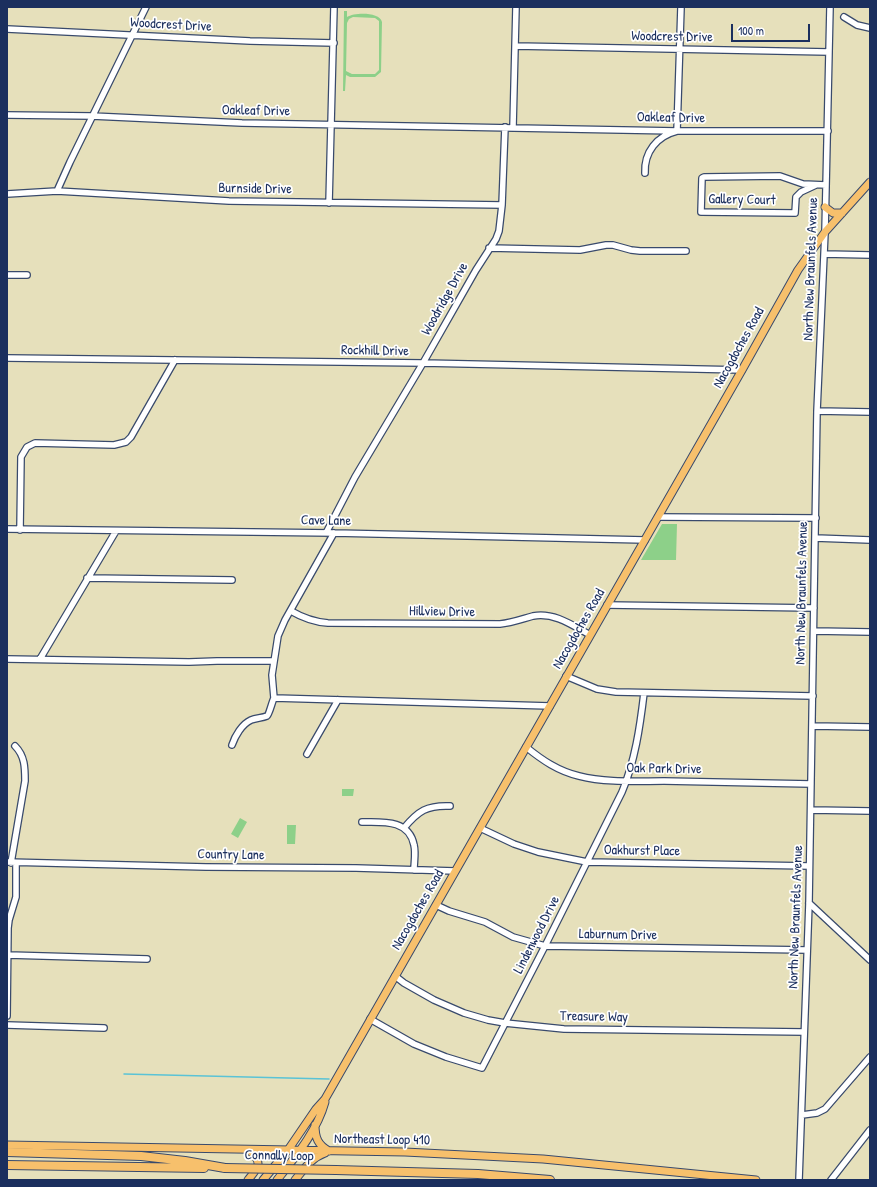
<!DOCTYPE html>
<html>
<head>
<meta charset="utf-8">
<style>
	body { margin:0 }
	#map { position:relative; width:877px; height:1187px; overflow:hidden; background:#e6e0bb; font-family:"Patrick Hand",sans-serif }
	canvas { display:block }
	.frame { position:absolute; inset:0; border:8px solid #1b2f5e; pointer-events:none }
	.scale { position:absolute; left:731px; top:24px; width:79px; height:18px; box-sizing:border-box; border:2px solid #1b2f5e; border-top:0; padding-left:5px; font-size:12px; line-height:14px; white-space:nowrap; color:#1b2f5e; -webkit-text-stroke:3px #fff; paint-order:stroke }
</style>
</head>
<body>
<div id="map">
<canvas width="877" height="1187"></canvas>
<div class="frame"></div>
<div class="scale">100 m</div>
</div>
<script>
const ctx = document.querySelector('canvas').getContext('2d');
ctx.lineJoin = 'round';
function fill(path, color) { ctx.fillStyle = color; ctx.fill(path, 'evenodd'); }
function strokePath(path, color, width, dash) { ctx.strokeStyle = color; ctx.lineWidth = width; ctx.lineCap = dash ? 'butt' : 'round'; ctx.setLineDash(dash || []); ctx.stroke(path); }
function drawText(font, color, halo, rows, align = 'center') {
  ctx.font = font + ' "Patrick Hand",sans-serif'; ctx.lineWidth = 3.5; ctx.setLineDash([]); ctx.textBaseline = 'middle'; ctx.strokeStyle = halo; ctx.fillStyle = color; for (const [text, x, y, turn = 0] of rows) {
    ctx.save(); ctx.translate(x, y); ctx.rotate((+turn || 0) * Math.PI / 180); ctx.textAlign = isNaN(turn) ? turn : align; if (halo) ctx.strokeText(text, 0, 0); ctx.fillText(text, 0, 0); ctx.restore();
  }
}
const green = new Path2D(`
	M344,11H347V17C355,12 380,12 382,22L381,72L375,77H350L346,75L345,91H343ZM353,17L375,18L379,21V70L375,74H352L346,71L347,23L349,19Z
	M662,524H677L676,560H641Z
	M342,789H354L353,796H342Z
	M240,818L247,822L238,838L231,834Z
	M287,825H296L295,844H287Z`);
const stream = new Path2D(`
	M124,1074L329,1079`);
const minor = new Path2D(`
	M844,17L857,25L870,28
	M7,29L250,41L334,43
	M515,46L829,52
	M7,115L92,116L242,123L677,131H828
	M513,127L516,7
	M645,173C644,152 657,136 677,131L681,7
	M816,185L801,192L796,197L795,213L701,212L702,178L704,177L780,176L803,184L826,185
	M57,191L70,162L146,7
	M7,194L57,191L229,201L502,205
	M329,203L334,7
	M489,248L580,250L606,245H613L631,250L640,251H686
	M824,254L870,255
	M7,275H27
	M7,358L423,363L742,370
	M817,411L870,412
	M658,517L816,518
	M7,529L334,533L645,540
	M20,530L21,457L27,447L35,443L114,445L126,442L131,437L175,360
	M326,533L355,477L423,363L476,270L496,239L499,231L502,205L505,127
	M815,538L870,540
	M87,578L232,580
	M607,605L814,608
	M291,611C303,618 314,622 328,623L500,624C511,623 522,619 533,616C554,612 572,625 590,635
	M814,631L870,632
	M7,659L189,662L217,661H274
	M40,659L116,531
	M566,676L597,689L616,692L813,696
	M274,698L550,706
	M274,698L272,675L278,636L285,620L334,533
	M813,726L870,727
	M232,745C235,736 242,724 251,720C256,718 262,718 267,716C269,715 272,702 274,698
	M526,747C542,760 558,771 579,776C606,783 636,781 664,781C713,782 762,783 811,784
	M307,754L338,700
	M811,810L870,811
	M362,822C382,822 409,819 414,845C416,853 414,862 414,870
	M404,828C418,811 427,805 450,806
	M480,828L514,844L538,852L587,862L809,866
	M7,862L206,867L356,868L455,871
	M11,863L25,781C25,768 25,756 15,746
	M809,903L870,960
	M436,905L449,911L485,922L513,937L545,946L807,950
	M8,955L147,959
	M395,976L404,983L434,1000L464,1013L488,1020L505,1023L564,1029L804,1032
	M7,1016L8,928L9,920L16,897V863
	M370,1019L414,1044L446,1057L482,1068L545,946L622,792C635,761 640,727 644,693
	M7,1025L104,1028
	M802,1115L817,1113L825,1109L870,1057
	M799,1180L809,903L817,411L825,232L830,7
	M831,1180L870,1130`);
const major = new Path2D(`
	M825,207L833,213H842
	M315,1125C315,1138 318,1145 329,1151
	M7,1145L405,1152L543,1159L756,1180
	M248,1180C258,1167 264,1163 249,1150
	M263,1180L288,1150L316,1109L325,1099L742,370L798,270L825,232L870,182
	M277,1180C296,1156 317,1131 325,1102
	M295,1180C304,1169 311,1158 325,1153`);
const highway = new Path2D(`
	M7,1152L141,1156L185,1161L225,1168
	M7,1165L204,1168
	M336,1170L478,1174L550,1180
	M717,1177L727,1180`);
const highwayBridge = new Path2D(`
	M225,1168L336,1170`);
const streetNames = [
	["Woodcrest Drive",171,25,3],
	["Woodcrest Drive",672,37,1],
	["Oakleaf Drive",256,111,1],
	["Oakleaf Drive",671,118,1],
	["Burnside Drive",255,189,1],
	["Gallery Court",742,200,1],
	["North New Braunfels Avenue",811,269,-88],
	["Woodridge Drive",445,299,-61],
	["Nacogdoches Road",739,348,-61],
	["Rockhill Drive",375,351,1],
	["Cave Lane",326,521,1],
	["North New Braunfels Avenue",802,593,-89],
	["Hillview Drive",442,612,1],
	["Nacogdoches Road",579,629,-60],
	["Oak Park Drive",664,769,1],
	["Oakhurst Place",642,851,1],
	["Country Lane",231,855,1],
	["Nacogdoches Road",418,910,-60],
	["North New Braunfels Avenue",796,917,-88],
	["Lindenwood Drive",537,935,-63],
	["Laburnum Drive",618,935,1],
	["Treasure Way",594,1017,1],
	["Northeast Loop 410",382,1140,1],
	["Connally Loop",279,1156,1]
];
fill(green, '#8dd089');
strokePath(stream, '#5ac3d6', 1.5);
strokePath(minor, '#394a6c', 8);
strokePath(major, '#394a6c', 9);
strokePath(highway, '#394a6c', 10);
strokePath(minor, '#fff', 5.5);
strokePath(major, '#f7c06c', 7);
strokePath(highway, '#f7c06c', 8);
strokePath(highwayBridge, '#394a6c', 10, []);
strokePath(highwayBridge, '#f7c06c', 8);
drawText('14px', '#1b2f5e', '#fff', streetNames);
</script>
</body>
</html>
